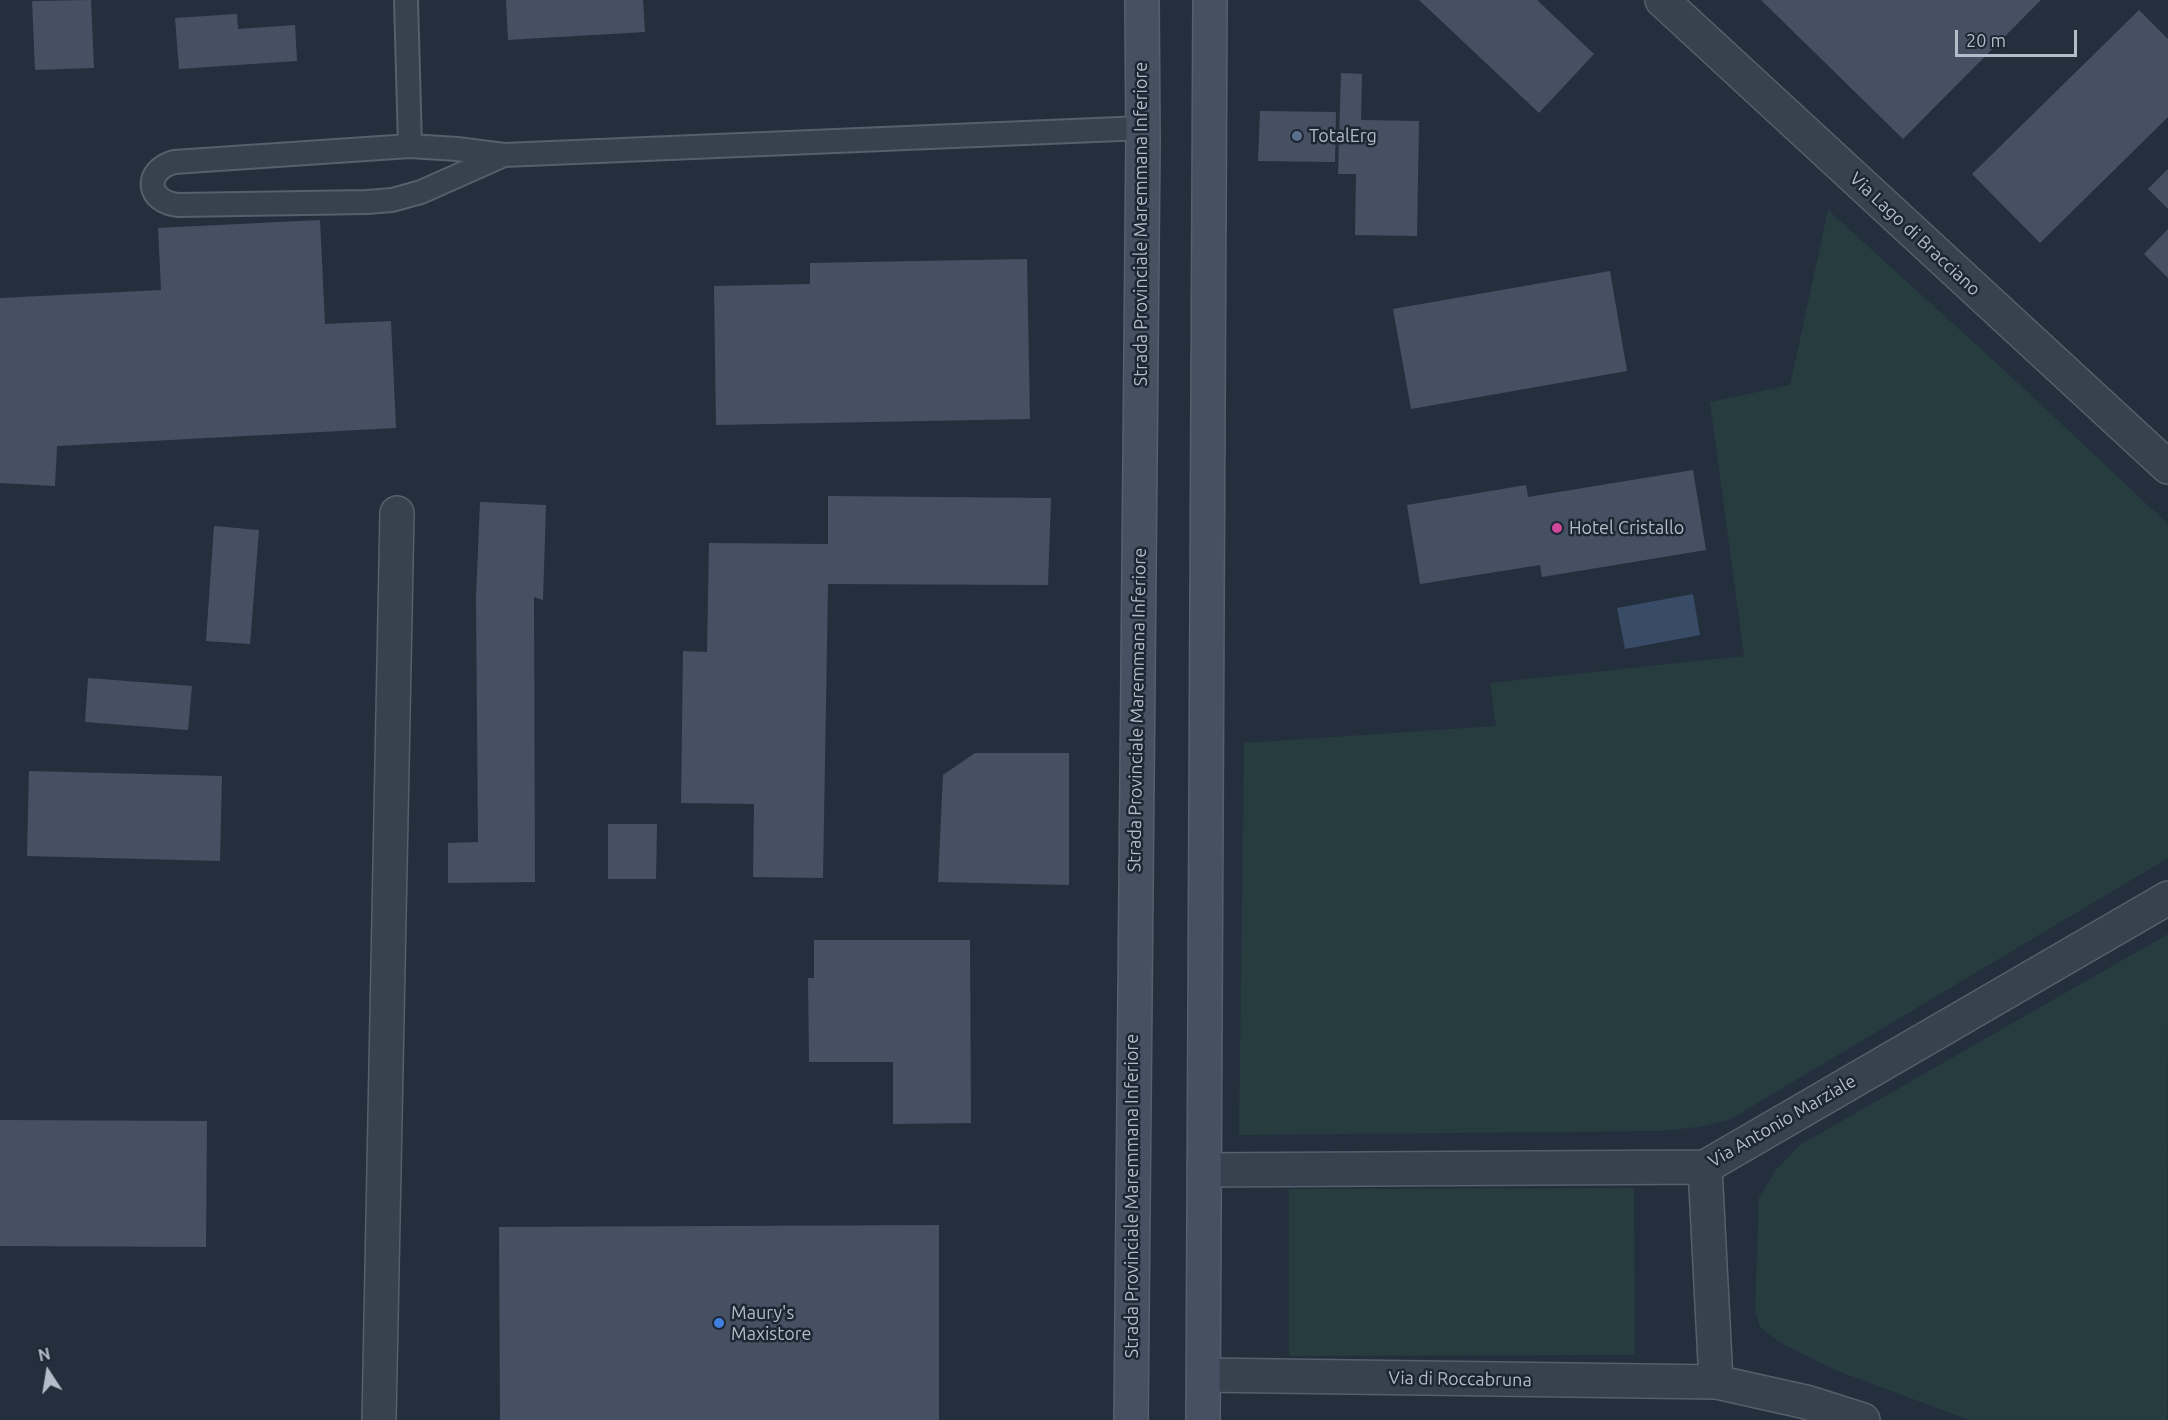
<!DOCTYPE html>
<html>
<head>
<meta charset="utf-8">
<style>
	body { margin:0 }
	#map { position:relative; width:2168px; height:1420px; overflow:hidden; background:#242f3e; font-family:Ubuntu,sans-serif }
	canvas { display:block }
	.north { position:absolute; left:18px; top:1342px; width:60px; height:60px; -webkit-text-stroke:4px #1d2633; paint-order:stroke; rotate:348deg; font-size:16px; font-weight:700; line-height:24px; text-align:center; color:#b4bcc9 }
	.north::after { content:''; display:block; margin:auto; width:21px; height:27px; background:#b4bcc9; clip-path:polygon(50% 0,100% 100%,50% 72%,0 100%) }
	.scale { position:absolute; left:1955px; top:30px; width:122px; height:27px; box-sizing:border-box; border:3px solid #b4bcc9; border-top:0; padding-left:8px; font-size:18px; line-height:21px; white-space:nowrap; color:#b4bcc9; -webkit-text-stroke:4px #1d2633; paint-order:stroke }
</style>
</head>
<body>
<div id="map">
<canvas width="2168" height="1420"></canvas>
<div class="north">N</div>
<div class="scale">20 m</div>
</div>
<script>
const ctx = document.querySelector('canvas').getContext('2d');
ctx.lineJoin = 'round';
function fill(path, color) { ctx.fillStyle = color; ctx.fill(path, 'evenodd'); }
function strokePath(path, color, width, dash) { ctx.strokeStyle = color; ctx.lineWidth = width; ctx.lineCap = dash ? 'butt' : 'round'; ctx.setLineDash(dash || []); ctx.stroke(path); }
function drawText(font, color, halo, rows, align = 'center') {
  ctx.font = font + ' Ubuntu,sans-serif'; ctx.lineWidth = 5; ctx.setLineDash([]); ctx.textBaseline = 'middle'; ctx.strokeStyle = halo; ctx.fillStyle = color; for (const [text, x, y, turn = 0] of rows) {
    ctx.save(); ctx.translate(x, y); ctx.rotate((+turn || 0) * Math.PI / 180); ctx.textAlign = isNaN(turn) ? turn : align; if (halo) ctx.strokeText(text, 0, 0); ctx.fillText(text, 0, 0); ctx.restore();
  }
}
const green = new Path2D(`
	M1828,210L2003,369L2168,524V858L1729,1120L1699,1127L1660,1131L1239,1135L1244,743L1496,726L1490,683L1744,656L1710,402L1790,385Z
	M2168,934L2167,1420H1969L1835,1370L1779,1342L1760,1327L1755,1310L1759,1197L1776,1170L1800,1145Z
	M1634,1188L1635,1355L1289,1356V1189Z`);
const water = new Path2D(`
	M1693,594L1700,635L1625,649L1617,608Z`);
const building = new Path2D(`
	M91,0L94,68L35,70L32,1Z
	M506,0H643L645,32L508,40Z
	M1419,0H1537L1594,54L1539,113Z
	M1761,0H2041L1903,139Z
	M2139,10L2168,39V117L2040,243L1972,174Z
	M237,14L238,29L295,25L297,61L179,69L175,18Z
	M1341,73L1362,74L1361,120L1419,121L1417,236L1355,235L1356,174H1338Z
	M1260,111L1336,112L1335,162L1258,161Z
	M2168,169V209L2148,189Z
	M320,220L325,324L391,321L396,428L57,446L55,486L0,483V298L161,290L158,228Z
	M2168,229V278L2144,254Z
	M1027,259L1030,419L716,425L714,286L810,284V263Z
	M1610,271L1627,371L1411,409L1393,309Z
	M1693,470L1706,550L1542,577L1540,565L1420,584L1407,505L1526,485L1528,497Z
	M828,496L1051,498L1048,585L828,584L823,878L753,877L754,804L681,803L683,651L707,652L709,543L828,544Z
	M480,502L546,505L543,600L534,597L535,882L448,883V843L478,842L476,597Z
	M214,526L259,530L250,644L206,641Z
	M88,678L192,686L188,730L85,722Z
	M975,753H1069V885L938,882L943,775Z
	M29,771L222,776L220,861L27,856Z
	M608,824H657L656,879H608Z
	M814,940H970L971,1123L893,1124V1062H809L808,978H814Z
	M0,1120L207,1121L206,1247L0,1246Z
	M939,1225V1420H500L499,1227Z`);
const service = new Path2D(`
	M406,0L410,146
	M504,155L421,192L392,200L367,202L178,205C147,202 143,171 174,162L410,146L457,149L504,155L1143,128`);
const minor = new Path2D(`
	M1662,0L2168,467
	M1705,1167L1716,1382
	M1204,1170L1705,1167L2168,898
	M1204,1375L1716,1382L1806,1402L1863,1420
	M379,1420L397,513`);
const secondary = new Path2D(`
	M1131,1420L1143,140L1142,0
	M1203,1420L1210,0`);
const markers = [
	[1297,136,6,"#5c6f8a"],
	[1557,528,6,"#d1479c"],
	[719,1323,6,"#3f7fe0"]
];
const poiNames = [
	["TotalErg",1309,136],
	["Hotel Cristallo",1569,528],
	["Maury's",731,1313],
	["Maxistore",731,1334]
];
const streetNames = [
	["Strada Provinciale Maremmana Inferiore",1141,224,-90],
	["Via Lago di Bracciano",1915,234,43],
	["Strada Provinciale Maremmana Inferiore",1137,710,-89],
	["Via Antonio Marziale",1782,1121,-30],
	["Strada Provinciale Maremmana Inferiore",1132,1196,-90],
	["Via di Roccabruna",1460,1379,1]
];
fill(green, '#263c3f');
fill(water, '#394c67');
fill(building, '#455162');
strokePath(service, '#565f6c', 26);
strokePath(minor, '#565f6c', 36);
strokePath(secondary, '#565f6c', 36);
strokePath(service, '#38414e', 22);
strokePath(minor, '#38414e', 33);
strokePath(secondary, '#465061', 33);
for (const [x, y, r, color] of markers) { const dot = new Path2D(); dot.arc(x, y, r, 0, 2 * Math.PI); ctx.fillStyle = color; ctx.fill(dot); strokePath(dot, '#1d2633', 2); }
drawText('18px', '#b4bcc9', '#1d2633', poiNames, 'left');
drawText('18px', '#b4bcc9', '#1d2633', streetNames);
</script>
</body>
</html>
